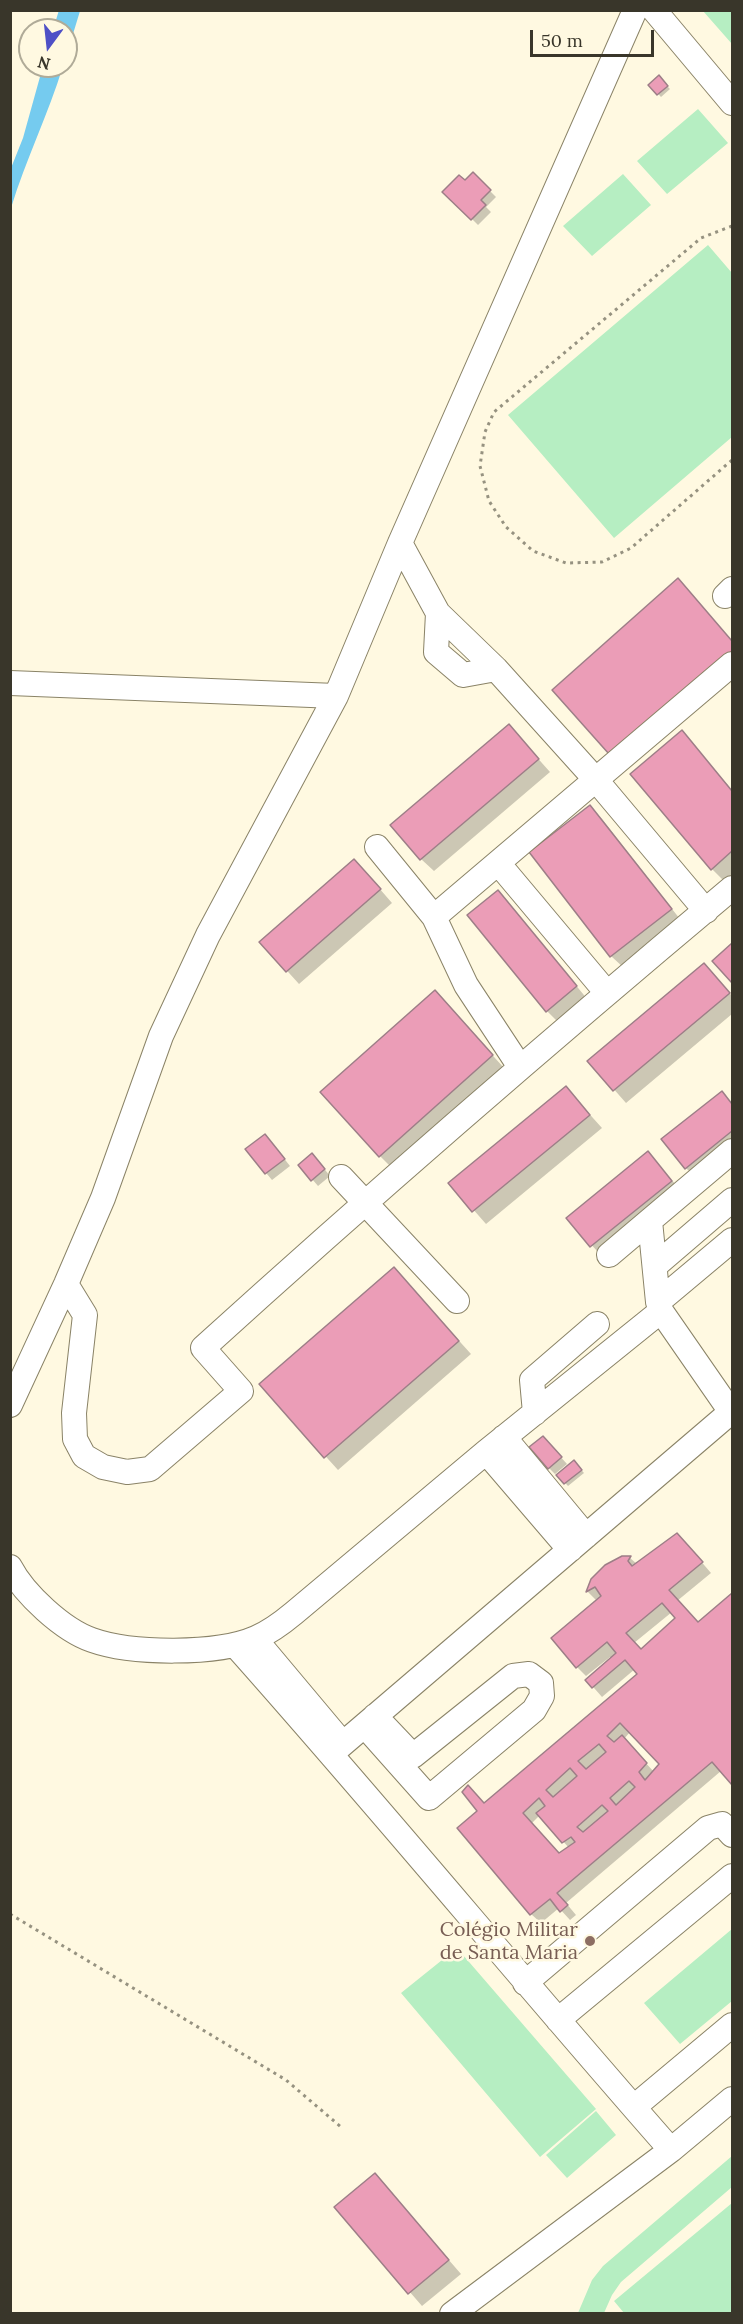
<!DOCTYPE html>
<html>
<head>
<meta charset="utf-8">
<style>
	body { margin:0 }
	#map { position:relative; width:743px; height:2324px; overflow:hidden; background:#fff9e1; font-family:Lora,serif }
	canvas { display:block }
	.frame { position:absolute; inset:0; border:12px solid #39362a; pointer-events:none }
	.north { position:absolute; left:18px; top:18px; width:60px; height:60px; box-sizing:border-box; background:#fff9e1; border:2px solid #b0ab98; border-radius:50%; rotate:195deg; font-size:16px; font-weight:700; line-height:24px; text-align:center; color:#39362a }
	.north::after { content:''; display:block; margin:auto; width:21px; height:27px; background:#4e50c6; clip-path:polygon(50% 0,100% 100%,50% 72%,0 100%) }
	.scale { position:absolute; left:530px; top:30px; width:124px; height:27px; box-sizing:border-box; border:3px solid #39362a; border-top:0; padding-left:8px; font-size:18px; line-height:21px; white-space:nowrap; color:#39362a; -webkit-text-stroke:4px #fff9e1; paint-order:stroke }
</style>
</head>
<body>
<div id="map">
<canvas width="743" height="2324"></canvas>
<div class="frame"></div>
<div class="north">N</div>
<div class="scale">50 m</div>
</div>
<script>
const ctx = document.querySelector('canvas').getContext('2d');
ctx.lineJoin = 'round';
function fill(path, color) { ctx.fillStyle = color; ctx.fill(path, 'evenodd'); }
function strokePath(path, color, width, dash) { ctx.strokeStyle = color; ctx.lineWidth = width; ctx.lineCap = dash ? 'butt' : 'round'; ctx.setLineDash(dash || []); ctx.stroke(path); }
function drawText(font, color, halo, rows, align = 'center') {
  ctx.font = font + ' Lora,serif'; ctx.lineWidth = 5; ctx.setLineDash([]); ctx.textBaseline = 'middle'; ctx.strokeStyle = halo; ctx.fillStyle = color; for (const [text, x, y, turn = 0] of rows) {
    ctx.save(); ctx.translate(x, y); ctx.rotate((+turn || 0) * Math.PI / 180); ctx.textAlign = isNaN(turn) ? turn : align; if (halo) ctx.strokeText(text, 0, 0); ctx.fillText(text, 0, 0); ctx.restore();
  }
}
const green = new Path2D(`
	M703,11H732V44Z
	M698,109L728,143L667,194L637,161Z
	M623,174L651,205L592,256L563,226Z
	M708,245L732,273V437L614,538L508,415Z
	M732,1929V2001L680,2044L644,2003Z
	M457,1948L596,2109L540,2157L401,1993Z
	M596,2111L616,2135L567,2178L546,2155Z
	M732,2156V2187L621,2282L612,2295L604,2313H578L592,2280L603,2266Z
	M732,2203V2313H624L614,2301Z`);
const water = new Path2D(`
	M59,10L80,11L66,57V30H53Z
	M43,66H63C48,115 26,159 11,208V168L23,138Z`);
const shadow = new Path2D(`
	M659,78L670,89L661,97L650,85Z
	M473,174L496,197L486,207L491,212L478,225L445,192L465,182Z
	M509,726L550,772L434,871L421,859Z
	M682,732L732,790V874L724,881L712,869Z
	M590,807L602,819L683,923L624,968L611,956Z
	M366,873L392,903L299,984L261,942Z
	M510,905L588,1000L559,1023L547,1011Z
	M732,945V981L714,962Z
	M717,978L732,996V1014L626,1103L589,1061Z
	M447,1005L504,1068L392,1168L380,1156Z
	M566,1088L602,1128L486,1224L450,1183Z
	M722,1093L732,1104V1148L695,1177L686,1168Z
	M271,1142L290,1166L272,1180L247,1150Z
	M648,1153L684,1194L604,1259L568,1218Z
	M318,1161L330,1176L318,1186L312,1179Z
	M394,1269L471,1354L338,1470L261,1385Z
	M549,1444L567,1464L555,1474L549,1468Z
	M577,1465L584,1473L568,1486L558,1475Z
	M686,1544L711,1573L677,1601L699,1623L732,1595V1783L721,1771L566,1903L576,1915L570,1920L559,1908L541,1923L531,1914L484,1805L639,1674L635,1669L602,1697L587,1680L611,1659L610,1657L586,1676L577,1667L597,1601L588,1592L592,1580L622,1558H630L637,1564ZM672,1612L677,1618L642,1651L634,1643ZM630,1732L661,1764L654,1772L624,1739ZM540,1815L569,1848L560,1855L532,1823Z
	M375,2175L461,2274L422,2306L336,2207Z`);
const building = new Path2D(`
	M659,75L668,86L657,95L648,85Z
	M473,172L491,190L481,200L486,205L471,220L442,192L459,175L465,180Z
	M678,578L732,641V652L609,754L552,690Z
	M509,724L539,759L420,860L390,825Z
	M682,730L732,791V851L711,870L630,774Z
	M590,805L672,909L610,957L529,852Z
	M354,859L381,889L286,972L259,942Z
	M498,890L577,986L546,1012L467,915Z
	M732,943V983L712,961Z
	M704,963L730,993L613,1091L587,1061Z
	M435,990L493,1055L379,1157L320,1092Z
	M566,1086L590,1115L472,1212L448,1183Z
	M722,1091L732,1104V1131L685,1169L661,1139Z
	M265,1134L285,1159L265,1174L245,1149Z
	M648,1151L672,1181L590,1247L566,1218Z
	M312,1153L325,1169L311,1181L298,1165Z
	M394,1267L459,1341L324,1458L259,1384Z
	M543,1436L562,1457L548,1469L529,1447Z
	M574,1460L582,1470L564,1484L556,1475Z
	M677,1533L703,1562L669,1590L698,1622L732,1593V1785L712,1762L557,1893L568,1905L560,1912L550,1899L530,1915L457,1828L477,1811L462,1792L468,1785L484,1803L637,1674L625,1660L592,1688L585,1680L616,1653L607,1642L576,1668L551,1638L601,1596L595,1587L586,1592L591,1579L605,1565L622,1556H631L628,1561L632,1566ZM662,1603L675,1618L641,1649L626,1633ZM620,1723L659,1764L645,1780L639,1772L647,1763L622,1735L614,1742L607,1736ZM599,1744L606,1752L586,1769L578,1761ZM570,1768L577,1776L553,1797L546,1790ZM629,1781L635,1787L616,1805L610,1798ZM539,1798L545,1806L536,1813L562,1843L571,1837L575,1842L559,1853L523,1813ZM602,1805L608,1811L583,1832L577,1827Z
	M375,2173L449,2260L408,2294L334,2207Z`);
const path = new Path2D(`
	M732,226L701,238L494,412L485,432L480,466L489,501L506,527L533,551L566,563L602,562L631,548L732,460
	M10,1914L286,2080L341,2127`);
const minor = new Path2D(`
	M654,10L732,103
	M400,543L438,613L496,669L596,780L706,911
	M725,596L732,589
	M438,613L436,652L463,675L496,669
	M10,683L336,696
	M377,847L434,917L466,985L520,1067
	M498,863L607,993
	M434,917L732,664
	M341,1177L457,1301
	M650,1221L658,1302L661,1311L731,1412
	M609,1255L732,1151
	M655,1266L732,1200
	M66,1284L85,1315L74,1413L75,1439L84,1456L103,1467L127,1472L150,1469L241,1391L203,1348C376,1191 553,1038 732,888
	M658,1302L732,1240
	M10,1405L66,1284L103,1198L161,1036L208,935L336,696L400,543L635,10
	M535,1413L532,1380L597,1324
	M504,1437L586,1536
	M486,1452L570,1550
	M10,1567C24,1594 63,1630 92,1640C131,1654 217,1655 256,1638C270,1632 282,1623 294,1613L486,1452L661,1311
	M255,1639L338,1738
	M235,1645C383,1811 524,1983 671,2150
	M365,1726L429,1798L534,1710L542,1696L541,1683L529,1674L513,1676L413,1756L375,1716
	M331,1754L732,1411
	M525,1983L708,1828L722,1824L732,1835
	M558,2020L732,1876
	M634,2107L732,2025
	M452,2314L671,2150L732,2099`);
const markers = [
	[590,1941,6,"#8d6e63"]
];
const educationNames = [
	["Colégio Militar",578,1930],
	["de Santa Maria",578,1953]
];
fill(green, '#b6eec2');
fill(water, '#75cbef');
fill(shadow, '#0003');
fill(building, '#eb9db7');
strokePath(building, '#9d7e87', 1.5);
strokePath(minor, '#8a8367', 26);
strokePath(path, '#969280', 3, [3, 4.5]);
strokePath(minor, '#fff', 24);
for (const [x, y, r, color] of markers) { const dot = new Path2D(); dot.arc(x, y, r, 0, 2 * Math.PI); ctx.fillStyle = color; ctx.fill(dot); strokePath(dot, '#fff9e1', 2); }
drawText('20px', '#785e54', '#fff9e1', educationNames, 'right');
</script>
</body>
</html>
